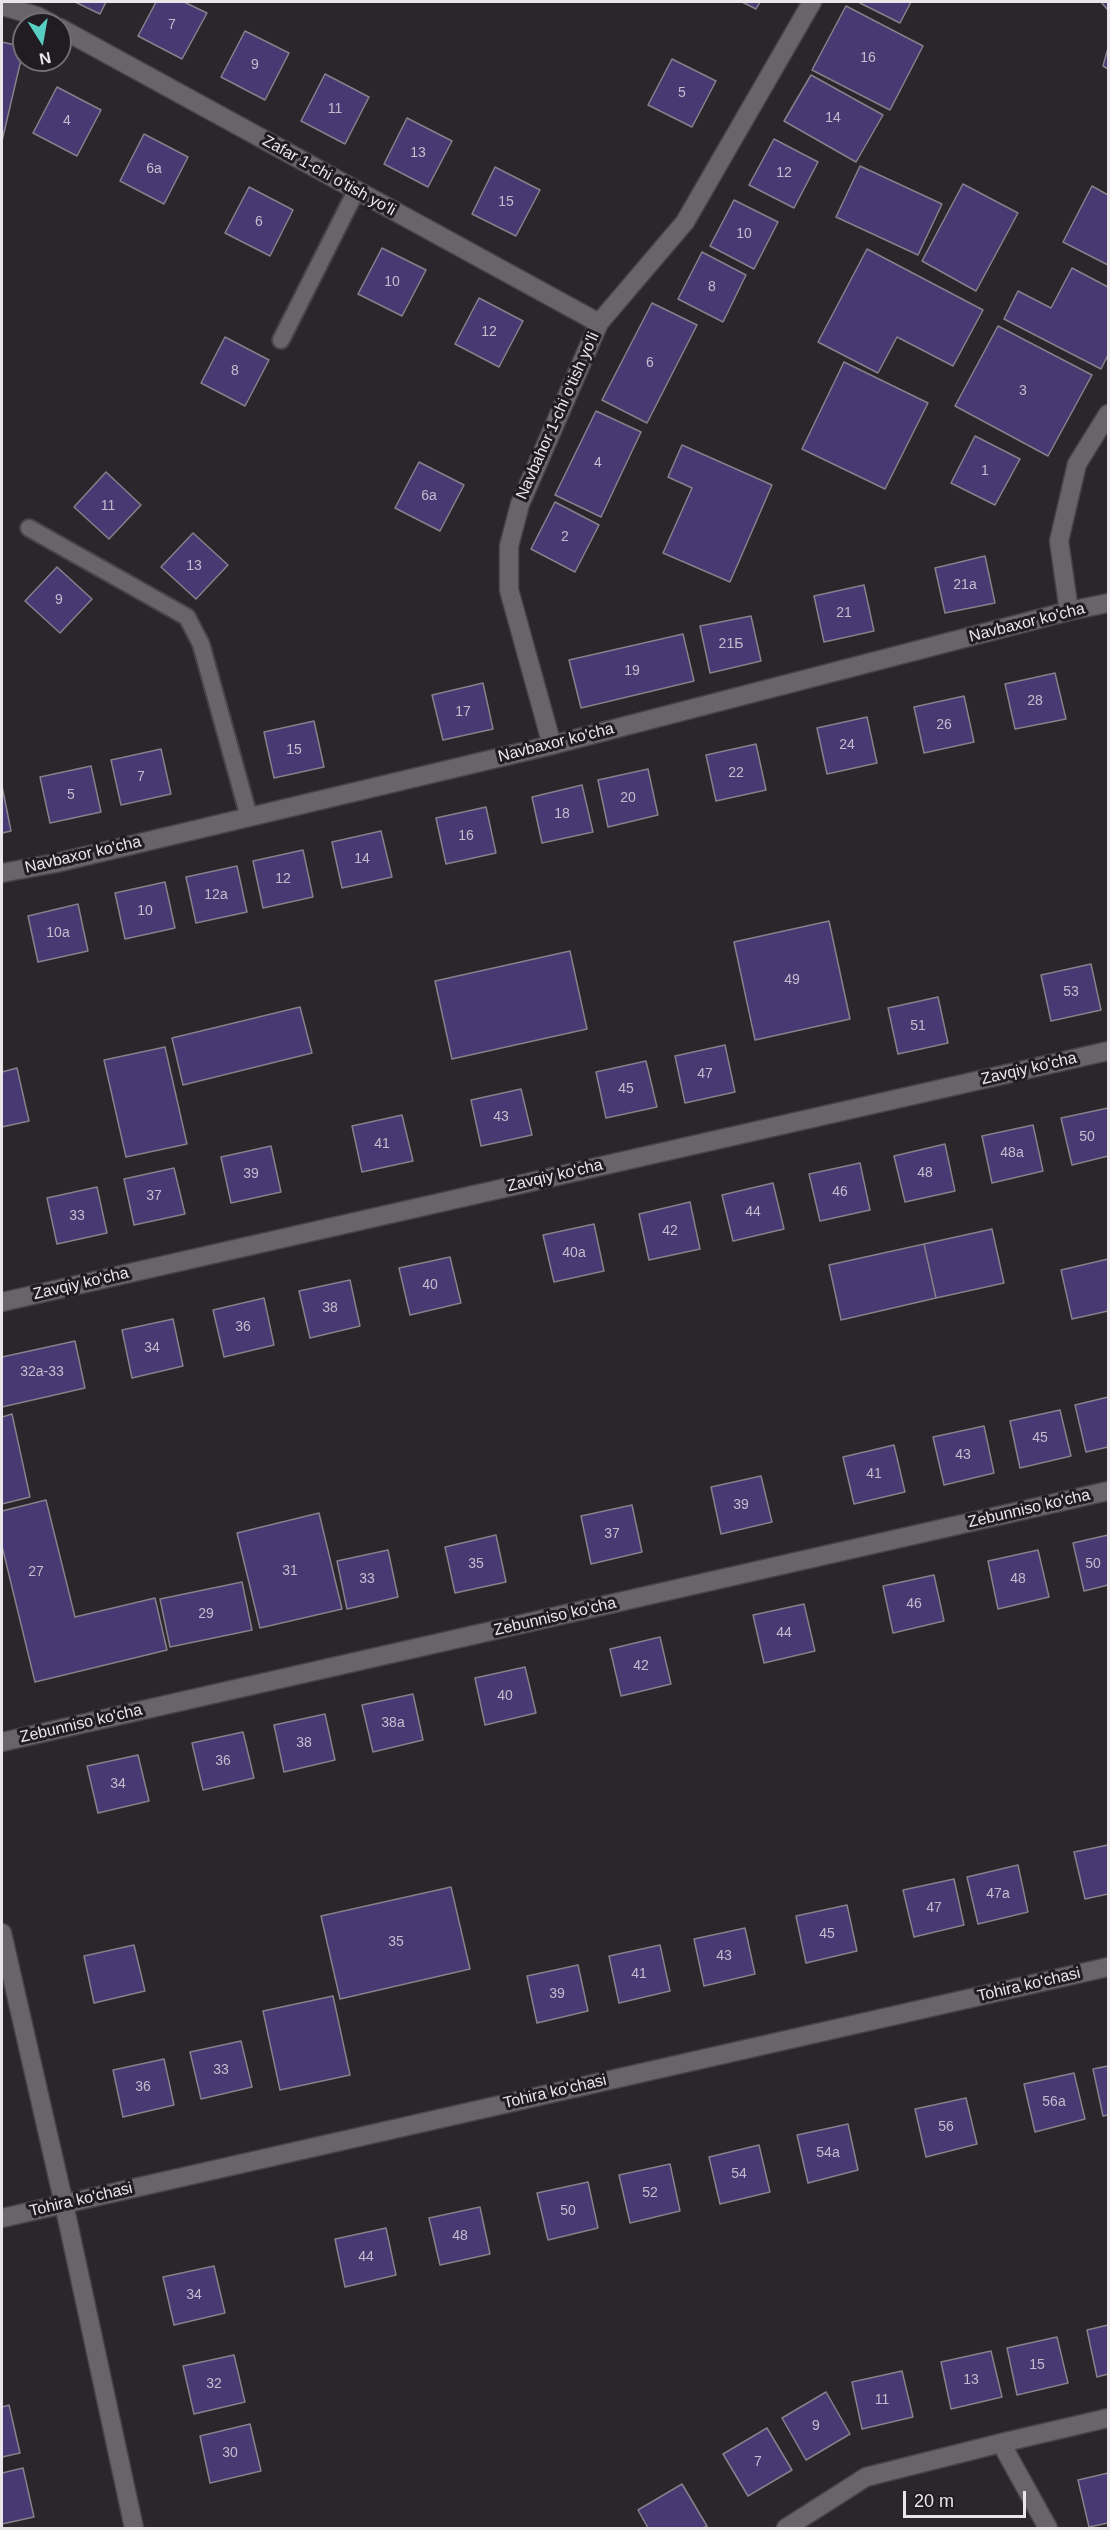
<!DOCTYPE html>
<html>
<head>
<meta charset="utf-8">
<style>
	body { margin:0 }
	#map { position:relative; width:1110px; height:2530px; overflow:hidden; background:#2b262b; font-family:Helvetica,sans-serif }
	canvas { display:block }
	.frame { position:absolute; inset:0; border:3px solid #eae7eb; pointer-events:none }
	.north { position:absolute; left:12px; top:12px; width:60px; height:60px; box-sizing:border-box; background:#211c22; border:2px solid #716d72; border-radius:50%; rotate:169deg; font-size:16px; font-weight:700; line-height:24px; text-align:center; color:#eae7eb }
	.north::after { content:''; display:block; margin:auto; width:21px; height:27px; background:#57cec2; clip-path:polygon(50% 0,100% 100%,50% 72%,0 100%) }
	.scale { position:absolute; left:903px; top:2491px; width:123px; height:27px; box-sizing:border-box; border:3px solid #eae7eb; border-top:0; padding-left:8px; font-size:18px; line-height:21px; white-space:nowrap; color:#eae7eb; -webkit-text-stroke:4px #211c22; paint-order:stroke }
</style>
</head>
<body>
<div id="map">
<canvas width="1110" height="2530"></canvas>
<div class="frame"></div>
<div class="north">N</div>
<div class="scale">20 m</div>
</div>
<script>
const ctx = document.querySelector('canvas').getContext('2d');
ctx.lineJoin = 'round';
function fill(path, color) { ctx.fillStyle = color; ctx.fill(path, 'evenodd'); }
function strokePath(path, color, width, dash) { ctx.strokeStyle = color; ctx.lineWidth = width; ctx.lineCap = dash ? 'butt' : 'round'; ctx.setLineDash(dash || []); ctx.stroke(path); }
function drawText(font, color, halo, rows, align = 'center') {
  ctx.font = font + ' Helvetica,sans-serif'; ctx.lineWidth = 6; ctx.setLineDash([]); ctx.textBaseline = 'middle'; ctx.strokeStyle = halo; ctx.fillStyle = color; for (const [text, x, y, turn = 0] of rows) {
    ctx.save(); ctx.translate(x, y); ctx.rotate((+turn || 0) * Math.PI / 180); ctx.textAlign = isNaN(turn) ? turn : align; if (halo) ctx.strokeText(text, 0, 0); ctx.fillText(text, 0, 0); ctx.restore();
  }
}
const building = new Path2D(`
	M75,2H106L100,14Z
	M156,2H184L207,13L182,59L138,36Z
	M742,2H760L756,9Z
	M858,2H911L900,23Z
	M1101,2H1108V10Z
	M846,6L923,46L890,110L812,70Z
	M245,31L289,53L265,100L221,77Z
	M2,42L24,47L2,141Z
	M1108,48V69L1103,66Z
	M672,59L716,81L692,127L648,105Z
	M325,74L369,97L345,144L301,121Z
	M811,75L883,115L856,162L784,121Z
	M57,87L101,110L77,156L33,133Z
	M407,118L452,141L428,187L384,164Z
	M144,134L188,157L164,204L120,181Z
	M774,139L818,162L794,208L749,185Z
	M860,166L942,204L918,255L836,217Z
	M495,167L540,190L516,236L472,214Z
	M963,184L1018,213L976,291L922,261Z
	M1092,186L1108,195V265L1063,242Z
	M249,187L293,210L270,256L225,233Z
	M734,200L778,222L754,269L710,246Z
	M382,248L426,270L402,316L358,294Z
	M867,249L983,310L953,366L897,337L878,373L818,342Z
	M702,252L746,275L723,322L678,299Z
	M1072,268L1108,287V355L1101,369L1004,319L1018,291L1051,308Z
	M479,298L523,321L499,367L455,344Z
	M652,303L697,325L647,423L602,400Z
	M998,326L1092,375L1048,456L955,406Z
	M225,337L269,360L245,406L201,383Z
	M844,362L928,403L885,489L802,449Z
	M596,411L641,432L601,517L555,495Z
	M975,436L1020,459L995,505L951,483Z
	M682,445L772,485L730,582L663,553L692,488L668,477Z
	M419,462L464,485L440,531L395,508Z
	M106,472L141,505L109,539L74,507Z
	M555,502L599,525L575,572L531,549Z
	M193,533L228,565L196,599L161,567Z
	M985,556L995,603L945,613L935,568Z
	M57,567L92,599L60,633L25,601Z
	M864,585L874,631L824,642L814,596Z
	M751,616L761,661L710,673L700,626Z
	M683,634L694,681L581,708L569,660Z
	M1055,673L1066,719L1015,729L1005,684Z
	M483,683L493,729L443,740L432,695Z
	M964,696L974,742L924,753L914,707Z
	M867,717L877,763L827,774L817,728Z
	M314,721L324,767L274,778L264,732Z
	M756,744L766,790L716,801L706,755Z
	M161,749L171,794L121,805L111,760Z
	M91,766L101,812L50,823L40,777Z
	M648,769L658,815L608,827L598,780Z
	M582,785L593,832L542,843L532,797Z
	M2,786L11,831L2,833Z
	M486,807L496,853L446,864L436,818Z
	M381,831L392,877L342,888L332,842Z
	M303,850L313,897L263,908L253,861Z
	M237,866L247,912L196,923L186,877Z
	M165,882L175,928L125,939L115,893Z
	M78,904L88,951L38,962L28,916Z
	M829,921L850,1019L755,1040L734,942Z
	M570,951L587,1029L452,1059L435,981Z
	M1091,964L1101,1010L1051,1021L1041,975Z
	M938,997L948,1043L898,1054L888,1008Z
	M300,1007L312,1053L183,1085L172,1038Z
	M725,1045L735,1092L685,1103L675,1056Z
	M165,1047L187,1144L126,1157L104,1060Z
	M646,1061L657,1107L606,1118L596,1072Z
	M17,1068L29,1121L2,1127V1072Z
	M521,1089L532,1135L481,1146L471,1100Z
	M1108,1108V1156L1072,1165L1061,1118Z
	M402,1115L413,1161L362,1172L352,1126Z
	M1033,1125L1043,1171L992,1183L982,1136Z
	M945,1144L955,1191L905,1202L894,1156Z
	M271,1146L281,1192L231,1203L221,1157Z
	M860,1163L870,1210L820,1221L809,1174Z
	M174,1168L185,1214L134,1225L124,1179Z
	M773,1183L784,1229L733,1241L722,1195Z
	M97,1187L107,1233L57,1244L47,1198Z
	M690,1202L700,1249L649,1260L639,1214Z
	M594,1224L604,1271L554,1282L543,1235Z
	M992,1229L1004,1283L936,1298L924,1244Z
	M924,1244L936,1298L841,1320L829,1265Z
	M450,1257L461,1303L410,1315L399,1268Z
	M1108,1259V1311L1072,1319L1061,1270Z
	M350,1280L360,1326L310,1338L299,1291Z
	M264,1298L274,1345L224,1357L213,1310Z
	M173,1319L183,1366L132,1378L122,1330Z
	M75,1341L85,1388L2,1407V1357Z
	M1108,1397V1447L1086,1452L1075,1405Z
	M1060,1410L1071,1456L1020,1468L1010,1421Z
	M12,1414L30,1497L2,1504V1417Z
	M984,1426L994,1473L944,1485L933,1437Z
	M894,1445L905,1492L854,1504L843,1457Z
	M761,1476L772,1522L721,1534L711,1487Z
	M46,1500L75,1617L155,1598L167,1650L35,1682L2,1546V1511Z
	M632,1505L642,1552L591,1564L581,1516Z
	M319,1513L342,1609L260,1628L237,1533Z
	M496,1535L506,1582L455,1593L445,1547Z
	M1108,1535V1585L1084,1591L1073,1543Z
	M388,1550L398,1597L347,1609L337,1561Z
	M1038,1550L1049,1597L998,1609L988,1561Z
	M934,1575L944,1621L893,1633L883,1586Z
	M242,1582L252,1630L170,1647L160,1599Z
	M804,1604L815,1651L764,1663L753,1615Z
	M660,1637L671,1684L621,1696L610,1649Z
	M525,1667L536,1713L485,1725L475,1678Z
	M413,1694L423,1740L373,1752L362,1705Z
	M325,1714L335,1760L284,1772L274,1725Z
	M243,1732L254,1778L203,1790L192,1743Z
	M138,1755L149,1801L98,1813L87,1766Z
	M1108,1845V1894L1085,1899L1074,1852Z
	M1018,1865L1028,1912L978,1924L967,1877Z
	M954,1879L964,1925L914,1937L903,1890Z
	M451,1887L470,1969L340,1999L321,1916Z
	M847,1905L857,1951L806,1963L796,1916Z
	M745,1928L755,1974L704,1986L694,1939Z
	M134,1945L145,1991L94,2003L84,1956Z
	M660,1945L670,1991L619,2003L609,1956Z
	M578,1965L588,2011L537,2023L527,1976Z
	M333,1996L350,2075L280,2090L263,2011Z
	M241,2041L252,2087L201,2099L190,2052Z
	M164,2059L174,2105L123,2117L113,2070Z
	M1108,2066V2115L1103,2116L1093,2069Z
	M1074,2073L1085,2119L1035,2132L1024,2084Z
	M966,2098L977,2144L926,2157L915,2109Z
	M848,2124L858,2170L808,2183L797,2135Z
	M759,2145L770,2192L720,2204L709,2157Z
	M670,2164L680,2211L630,2223L619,2175Z
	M588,2182L598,2228L548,2240L537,2193Z
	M480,2207L490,2254L440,2265L429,2218Z
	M386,2228L396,2275L345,2287L335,2239Z
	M214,2266L225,2313L174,2325L163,2277Z
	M1108,2325V2374L1097,2377L1087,2330Z
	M1057,2337L1068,2383L1017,2395L1007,2348Z
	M991,2351L1002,2397L951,2409L941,2362Z
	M234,2355L245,2402L194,2414L183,2366Z
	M902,2371L913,2417L862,2429L852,2382Z
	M826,2392L850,2434L806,2460L782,2418Z
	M9,2405L20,2453L2,2457V2407Z
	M250,2424L261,2471L210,2483L200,2436Z
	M767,2428L792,2470L748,2496L723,2454Z
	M23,2468L34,2517L2,2524V2473Z
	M1108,2473V2523L1089,2527L1078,2480Z
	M682,2484L707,2526L703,2528H648L638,2510Z`);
const lane = new Path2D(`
	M281,340L356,191
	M29,528L187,617L201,644L249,817`);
const street = new Path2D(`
	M2,6L37,16L52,24
	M60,28L599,323
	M1069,611L1059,541L1077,464L1108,414
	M552,745L509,590V546L520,504L599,323L685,222L812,2
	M2,873L56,863L552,745L1069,611L1108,603
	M2,1302L1108,1051
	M2,1742L1108,1491
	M2,1933L64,2204L134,2528
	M2,2218L1108,1967
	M1001,2443L1048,2528
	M786,2528L866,2477L1001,2443L1108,2418`);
const numberNames = [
	["7",172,25],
	["16",868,58],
	["9",255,65],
	["5",682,93],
	["11",335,109],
	["14",833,118],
	["4",67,121],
	["13",418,153],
	["6a",154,169],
	["12",784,173],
	["15",506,202],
	["6",259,222],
	["10",744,234],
	["10",392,282],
	["8",712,287],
	["12",489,332],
	["6",650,363],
	["8",235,371],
	["3",1023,391],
	["4",598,463],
	["1",985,471],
	["6a",429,496],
	["11",108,506],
	["2",565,537],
	["13",194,566],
	["21a",965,585],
	["9",59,600],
	["21",844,613],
	["21Б",731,644],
	["19",632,671],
	["28",1035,701],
	["17",463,712],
	["26",944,725],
	["24",847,745],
	["15",294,750],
	["22",736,773],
	["7",141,777],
	["5",71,795],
	["20",628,798],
	["18",562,814],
	["16",466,836],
	["14",362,859],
	["12",283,879],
	["12a",216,895],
	["10",145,911],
	["10a",58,933],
	["49",792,980],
	["53",1071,992],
	["51",918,1026],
	["47",705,1074],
	["45",626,1089],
	["43",501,1117],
	["50",1087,1137],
	["41",382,1144],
	["48a",1012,1153],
	["48",925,1173],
	["39",251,1174],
	["46",840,1192],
	["37",154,1196],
	["44",753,1212],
	["33",77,1216],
	["42",670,1231],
	["40a",574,1253],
	["40",430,1285],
	["38",330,1308],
	["36",243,1327],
	["34",152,1348],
	["32a-33",42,1372],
	["45",1040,1438],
	["43",963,1455],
	["41",874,1474],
	["39",741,1505],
	["37",612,1534],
	["35",476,1564],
	["50",1093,1564],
	["31",290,1571],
	["27",36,1572],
	["33",367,1579],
	["48",1018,1579],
	["46",914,1604],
	["29",206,1614],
	["44",784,1633],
	["42",641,1666],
	["40",505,1696],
	["38a",393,1723],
	["38",304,1743],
	["36",223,1761],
	["34",118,1784],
	["47a",998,1894],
	["47",934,1908],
	["45",827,1934],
	["35",396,1942],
	["43",724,1956],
	["41",639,1974],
	["39",557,1994],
	["33",221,2070],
	["36",143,2087],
	["56a",1054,2102],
	["56",946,2127],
	["54a",828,2153],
	["54",739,2174],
	["52",650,2193],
	["50",568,2211],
	["48",460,2236],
	["44",366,2257],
	["34",194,2295],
	["15",1037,2365],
	["13",971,2380],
	["32",214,2384],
	["11",882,2400],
	["9",816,2426],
	["30",230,2453],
	["7",758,2462]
];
const streetNames = [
	["Zafar 1-chi o'tish yo'li",329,176,29],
	["Navbahor 1-chi o'tish yo'li",558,416,-66],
	["Navbaxor ko'cha",1027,623,-14],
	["Navbaxor ko'cha",556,743,-14],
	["Navbaxor ko'cha",83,855,-13],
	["Zavqiy ko'cha",1029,1069,-13],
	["Zavqiy ko'cha",555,1176,-13],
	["Zavqiy ko'cha",81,1284,-13],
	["Zebunniso ko'cha",1029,1509,-13],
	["Zebunniso ko'cha",555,1617,-13],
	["Zebunniso ko'cha",81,1724,-13],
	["Tohira ko'chasi",1029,1985,-13],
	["Tohira ko'chasi",555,2092,-13],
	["Tohira ko'chasi",81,2200,-13]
];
fill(building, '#493972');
strokePath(building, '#83828b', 1.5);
strokePath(lane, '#474348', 20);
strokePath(street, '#474348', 21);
strokePath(lane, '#69636a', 16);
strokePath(street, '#69636a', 18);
drawText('14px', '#c2bccd', null, numberNames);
drawText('16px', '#eae7eb', '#211c22', streetNames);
</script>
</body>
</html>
